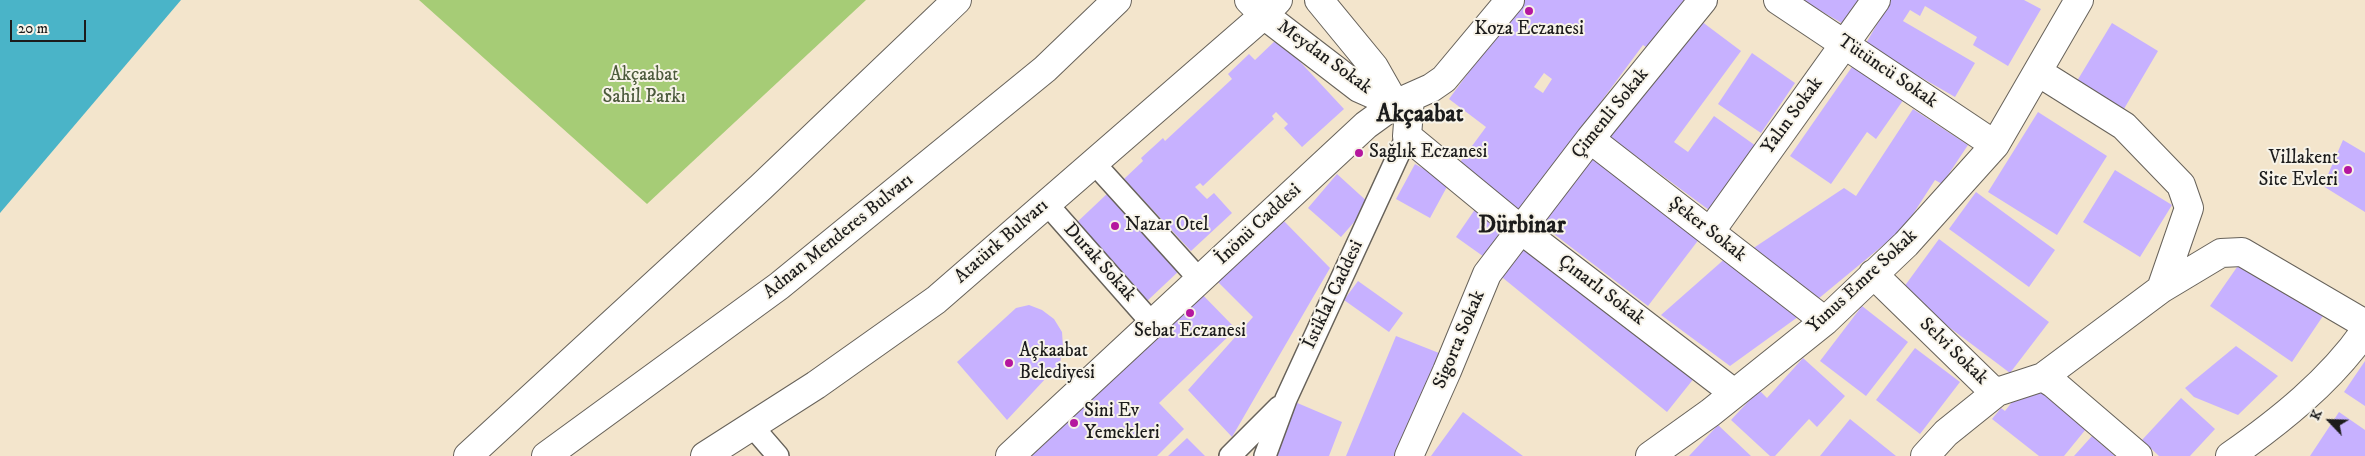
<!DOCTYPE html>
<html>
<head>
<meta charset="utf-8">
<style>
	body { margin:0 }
	#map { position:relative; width:2365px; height:456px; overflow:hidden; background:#f3e5cc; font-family:"IM FELL DW Pica",serif }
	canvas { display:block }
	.north { position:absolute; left:2305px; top:396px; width:50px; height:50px; -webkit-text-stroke:4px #f7f3e8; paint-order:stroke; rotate:294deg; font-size:14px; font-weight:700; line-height:20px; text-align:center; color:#1c1c1c }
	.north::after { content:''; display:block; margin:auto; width:18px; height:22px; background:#1c1c1c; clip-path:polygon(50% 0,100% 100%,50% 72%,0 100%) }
	.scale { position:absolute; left:10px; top:20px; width:76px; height:22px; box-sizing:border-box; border:2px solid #1c1c1c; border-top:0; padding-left:6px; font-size:15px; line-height:18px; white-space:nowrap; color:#1c1c1c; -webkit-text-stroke:4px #f7f3e8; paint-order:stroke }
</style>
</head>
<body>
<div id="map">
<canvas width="2365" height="456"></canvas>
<div class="north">K</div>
<div class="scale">20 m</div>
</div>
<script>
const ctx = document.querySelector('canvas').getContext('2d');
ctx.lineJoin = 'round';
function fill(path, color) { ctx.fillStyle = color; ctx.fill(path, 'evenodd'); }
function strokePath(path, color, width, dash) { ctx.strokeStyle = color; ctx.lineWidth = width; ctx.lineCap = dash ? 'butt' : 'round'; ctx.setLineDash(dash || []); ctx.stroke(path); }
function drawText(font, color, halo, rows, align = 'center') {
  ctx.font = font + ' "IM FELL DW Pica",serif'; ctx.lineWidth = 4; ctx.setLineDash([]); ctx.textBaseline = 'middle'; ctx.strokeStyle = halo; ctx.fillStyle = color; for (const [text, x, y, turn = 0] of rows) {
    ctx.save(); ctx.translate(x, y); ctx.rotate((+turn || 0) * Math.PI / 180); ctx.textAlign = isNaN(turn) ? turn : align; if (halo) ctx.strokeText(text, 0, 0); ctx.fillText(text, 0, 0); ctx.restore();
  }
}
const green = new Path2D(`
	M419,0H866L647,204Z`);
const water = new Path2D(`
	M0,0H181L0,213Z`);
const building = new Path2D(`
	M1522,0H1695L1655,53L1643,45L1520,211L1458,165L1486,127L1449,99ZM1544,73L1552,79L1543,93L1534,87Z
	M1802,0H1860L1845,25Z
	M1891,0H2024L2041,9L2008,66L1973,45L1977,37L1925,6L1920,16L1910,10L1903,21L1975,63L1955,97L1865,45Z
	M1693,15L1741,51L1674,142L1688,152L1714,116L1756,146L1709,210L1606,134Z
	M2112,23L2158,51L2121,114L2074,86Z
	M1278,38L1344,109L1302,147L1284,128L1288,124L1276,112L1272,116L1274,119L1203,186L1200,183L1195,187L1207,199L1214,193L1232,213L1191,251L1124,179L1143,161L1141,158L1163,138L1165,141L1232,79L1228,74L1249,54L1255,60Z
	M1752,53L1795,83L1761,133L1718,104Z
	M1854,64L1904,99L1876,139L1867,132L1831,184L1790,156Z
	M1913,109L1968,145L1942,184L1935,180L1904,228L1818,299L1752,249L1844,188L1856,196Z
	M2038,112L2107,156L2057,235L1988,192Z
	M2343,140L2365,153V212L2323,186Z
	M1592,149L1703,234L1648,306L1537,221Z
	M1415,164L1449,183L1430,218L1396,199Z
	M2115,170L2172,205L2140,257L2083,222Z
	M1337,174L1370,204L1341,237L1308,208Z
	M1109,192L1181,269L1145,303L1073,226Z
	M1976,192L2055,250L2029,287L1949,229Z
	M1478,205L1510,228L1487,259L1456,237Z
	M1280,217L1330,268L1232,437L1188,390L1253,317L1214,278Z
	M1521,234L1695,377L1667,412L1492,269Z
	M1939,239L2049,322L2010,373L1901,291Z
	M1728,256L1802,314L1730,366L1661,315Z
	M2244,257L2325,313L2292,362L2210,306Z
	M1358,281L1403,313L1389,332L1344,300Z
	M1197,289L1236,329L1159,403L1184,429L1157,456H1024Z
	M1029,305L1042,310L1054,319L1062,332L1063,347L1060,363L1007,420L957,362L1016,308Z
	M1862,306L1908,342L1866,396L1820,361Z
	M1396,336L1439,353L1396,456H1346Z
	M2236,346L2278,376L2238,415L2194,397L2185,388Z
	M1915,348L1960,382L1920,434L1876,400Z
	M1803,358L1845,396L1817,427L1809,419L1775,456H1770L1731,420L1759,390L1767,398Z
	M2365,361V406L2344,392Z
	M2033,386L2086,429L2064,456H2039L1992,419L2001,408L2005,411L2019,393Z
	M2181,398L2215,429L2190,456H2159L2142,440Z
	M1295,402L1342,422L1329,456H1275Z
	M1463,412L1523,456H1431Z
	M2339,412L2365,430V456H2310Z
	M1850,419L1896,456H1820Z
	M1718,425L1751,456H1689Z
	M2092,436L2115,456H2074Z
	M1187,438L1205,456H1168Z`);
const pedestrian = new Path2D(`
	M1094,163L1200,280
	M1047,204L1151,322
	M752,426L778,456
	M1230,456L1279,407
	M1265,456L1286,399L1407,136`);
const minor = new Path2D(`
	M1249,0L1264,15L1359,88L1395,104L1374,67L1319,0
	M1778,0L1995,145
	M2038,72L2124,126L2181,185L2189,208L2161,289
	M1410,98L1407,136L1520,229L1734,393
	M1590,139L1825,321
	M1710,232L1876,0
	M1873,274L1990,388L1997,392L2043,377L2054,384L2138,456
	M2043,377L2161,289L2221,253L2242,252L2365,324
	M705,456L816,385L936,300L1264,15L1278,0
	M1010,456C1128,345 1248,236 1366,125L1395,104L1431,88L1444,79L1510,0
	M1409,456L1447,371L1487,274L1590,139L1703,0
	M1650,456L1710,413L1825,321L1906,244L1995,145L2079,0
	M1925,456L1946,433L1997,392
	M2230,456C2280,421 2330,381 2365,331`);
const trunk = new Path2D(`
	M468,456L761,187L957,0
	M546,456L779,286L1045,69L1117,0`);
const markers = [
	[1529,11,5,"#b5179e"],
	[1359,153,5,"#b5179e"],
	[2348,170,5,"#b5179e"],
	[1115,226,5,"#b5179e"],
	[1190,313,5,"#b5179e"],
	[1009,363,5,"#b5179e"],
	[1074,423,5,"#b5179e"]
];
const poiNames = [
	["Koza Eczanesi",1529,30,"center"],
	["Sağlık Eczanesi",1369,153],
	["Villakent",2338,159,"right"],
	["Site Evleri",2338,181,"right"],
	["Nazar Otel",1125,226],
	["Sebat Eczanesi",1190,332,"center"],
	["Açkaabat",1019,352],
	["Belediyesi",1019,374],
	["Sini Ev",1084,412],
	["Yemekleri",1084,434]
];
const streetNames = [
	["Meydan Sokak",1324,58,36],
	["Tütüncü Sokak",1887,72,34],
	["Çimenli Sokak",1611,114,-51],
	["Yalın Sokak",1793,116,-54],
	["İnönü Caddesi",1259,225,-43],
	["Şeker Sokak",1707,230,38],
	["Adnan Menderes Bulvarı",839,237,-39],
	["Atatürk Bulvarı",1002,242,-41],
	["Durak Sokak",1099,263,48],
	["Yunus Emre Sokak",1863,282,-43],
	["Çınarlı Sokak",1601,291,37],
	["İstiklal Caddesi",1334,295,-65],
	["Sigorta Sokak",1460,340,-67],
	["Selvi Sokak",1953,352,44]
];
const parkNames = [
	["Akçaabat",644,76],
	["Sahil Parkı",644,98]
];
const districtNames = [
	["Akçaabat",1420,116],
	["Dürbinar",1522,227]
];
fill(green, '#a6cc76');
fill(water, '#4ab4c8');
fill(building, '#c7b1ff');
strokePath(pedestrian, '#67625a', 24);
strokePath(minor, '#67625a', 30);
strokePath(trunk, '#67625a', 30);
strokePath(pedestrian, '#fff', 21);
strokePath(minor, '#fff', 28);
strokePath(trunk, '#fff', 28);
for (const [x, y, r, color] of markers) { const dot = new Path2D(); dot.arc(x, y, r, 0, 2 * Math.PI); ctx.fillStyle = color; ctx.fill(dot); strokePath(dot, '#f7f3e8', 2); }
drawText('19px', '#1c1c1c', '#f7f3e8', poiNames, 'left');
drawText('19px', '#1c1c1c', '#f7f3e8', streetNames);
drawText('19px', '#4c5a3c', '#f7f3e8', parkNames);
drawText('bold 24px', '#1c1c1c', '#f7f3e8', districtNames);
</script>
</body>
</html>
